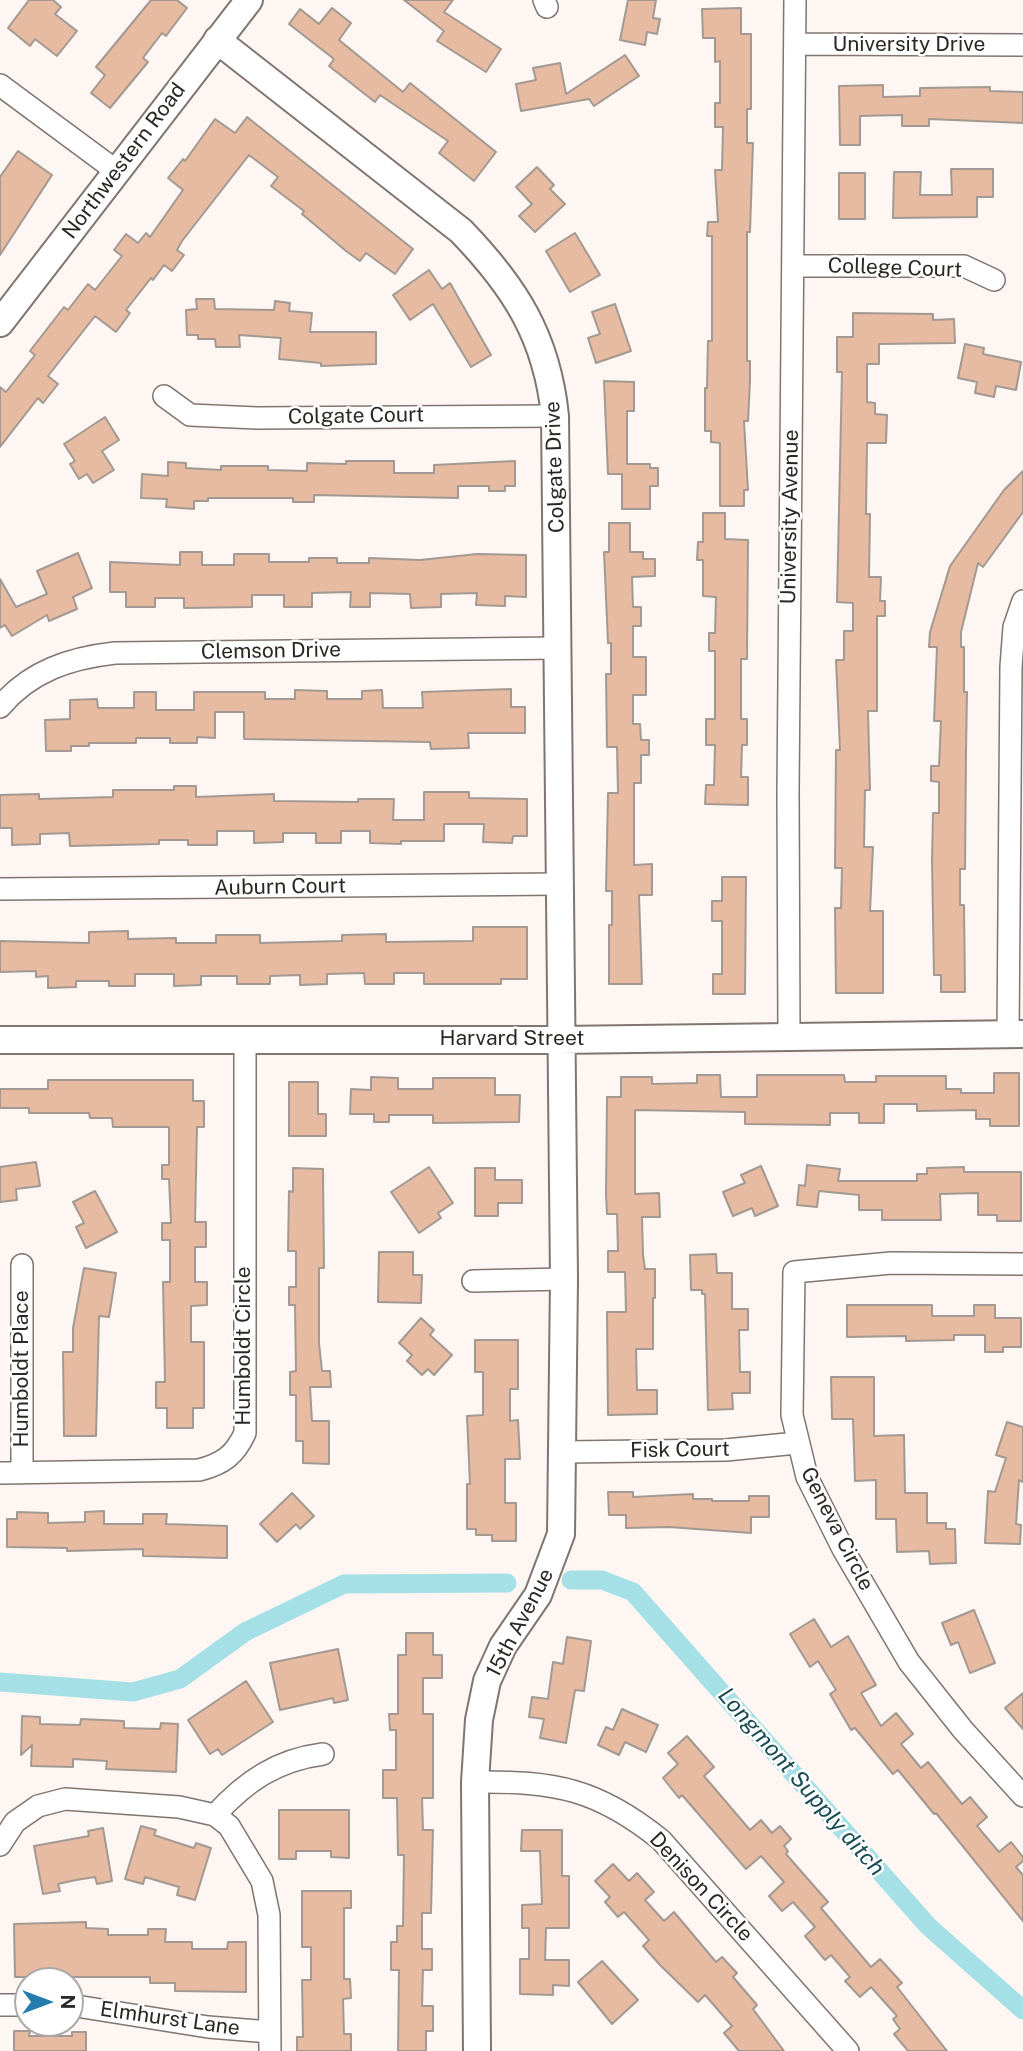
<!DOCTYPE html>
<html>
<head>
<meta charset="utf-8">
<style>
	body { margin:0 }
	#map { position:relative; width:1023px; height:2051px; overflow:hidden; background:#fdf6f3; font-family:"Public Sans",sans-serif }
	canvas { display:block }
	.north { position:absolute; left:14px; top:1967px; width:70px; height:70px; box-sizing:border-box; background:#fff; border:2px solid #aaa9a8; border-radius:50%; rotate:90deg; font-size:19px; font-weight:700; line-height:28px; text-align:center; color:#2b2725 }
	.north::after { content:''; display:block; margin:auto; width:24px; height:32px; background:#247dab; clip-path:polygon(50% 0,100% 100%,50% 72%,0 100%) }
</style>
</head>
<body>
<div id="map">
<canvas width="1023" height="2051"></canvas>
<div class="north">N</div>
</div>
<script>
const ctx = document.querySelector('canvas').getContext('2d');
ctx.lineJoin = 'round';
function strokePath(path, color, width, dash) { ctx.strokeStyle = color; ctx.lineWidth = width; ctx.lineCap = dash ? 'butt' : 'round'; ctx.setLineDash(dash || []); ctx.stroke(path); }
function fill(path, color) { ctx.fillStyle = color; ctx.fill(path, 'evenodd'); }
function drawText(font, color, halo, rows, align = 'center') {
  ctx.font = font + ' "Public Sans",sans-serif'; ctx.lineWidth = 5; ctx.setLineDash([]); ctx.textBaseline = 'middle'; ctx.strokeStyle = halo; ctx.fillStyle = color; for (const [text, x, y, turn = 0] of rows) {
    ctx.save(); ctx.translate(x, y); ctx.rotate((+turn || 0) * Math.PI / 180); ctx.textAlign = isNaN(turn) ? turn : align; if (halo) ctx.strokeText(text, 0, 0); ctx.fillText(text, 0, 0); ctx.restore();
  }
}
const canal = new Path2D(`
	M571,1580H602L633,1592L928,1926L1023,2010
	M0,1682L133,1692L180,1679L245,1632L344,1584L507,1583`);
const building = new Path2D(`
	M29,0H53L61,7L55,14L77,31L57,56L35,39L30,46L8,28Z
	M151,0H177L187,8L166,36L162,33L143,58L148,62L110,108L91,93L105,75L96,67Z
	M404,0H453L444,12L501,49L486,72L437,41L444,31Z
	M628,0H656L653,18L660,19L657,34L647,32L645,45L620,40Z
	M332,8L351,23L339,40L403,92L410,83L496,152L474,181L439,153L448,141L380,95L375,102L329,66L334,59L289,24L300,9L319,24Z
	M741,8V34H751V109H747V143H753L750,232H747V361H750V381L748,421H744L748,490H744V506H720V443L711,442V431H705V388H707L708,341H712V236H707L708,222H718L715,170H722L723,127H715V103H720V61L715,62V38H703L702,9Z
	M625,55L639,76L594,106L589,99L521,111L516,84L536,80L533,68L560,63L566,94Z
	M883,85V97L920,96V88L990,87V91L1023,92V123L929,119V126H902V115L860,116V145H840L839,86Z
	M247,117L413,249L395,274L366,253L360,261L346,251L302,214L304,211L271,186L278,177L249,155L182,241L177,250L184,255L172,271L164,265L153,280L151,278L126,310L130,313L116,332L95,316L48,376L58,384L43,403L38,398L0,447V387L6,392L35,355L30,351L64,307L68,310L88,284L95,290L122,256L114,250L126,234L138,243L146,233L150,237L183,190L168,178L183,159L185,161L215,119L235,133Z
	M18,151L52,175L0,255V177Z
	M537,167L554,185L550,189L565,204L535,232L519,216L532,204L516,187Z
	M951,169H993V197H977V217L893,218L894,172H921L920,195H952Z
	M839,173H865V219H839Z
	M575,233L600,275L570,292L546,251Z
	M429,270L442,289L450,283L491,355L471,367L433,304L410,320L393,295Z
	M196,299H214L215,309L274,310L275,301L290,303L289,311L312,313L310,332H376V364L321,366V363L279,359L281,338L239,335L240,347H216L215,339H198V335H187L186,310L197,309Z
	M615,304L631,351L596,363L588,338L600,334L592,312Z
	M853,313L933,314V320L954,319L955,343L879,344V364H867V402L875,403V414L887,415L886,443H867L866,514H870L869,577H881L880,601H885V616H877V711H868L870,790H865L864,847H873L870,911H883V993H836L835,908H841L842,868H835L836,750H840L836,660H844V631H853V603L837,602L842,372H837V337H853Z
	M965,344L984,348L983,354L1021,362L1016,390L996,386L994,397L975,393L977,382L958,378Z
	M604,381L634,382V411H627V464H650V468H658V486H650V509H622V474H608Z
	M105,417L119,440L102,451L114,470L93,483L87,474L79,479L70,464L75,461L64,444Z
	M346,461H394V473H434V465L515,461V486H505V491H489V486H458V498L314,495V502H293V498H208V501H194V509L166,507L167,499L141,498L142,474L168,476V462L186,463V468L221,470V466H268V470L307,471V463L346,464Z
	M1023,471V512L983,567L978,563L961,632V647H964V692H967L966,752L965,869H960V905H964L965,992H941V975H934L932,861L933,813H939V782L931,781V766H939L941,721H934L937,647H929L930,632L950,566L1004,490Z
	M703,513H725V539L748,540L747,659H741V719H747V745H742L741,777H748V805L705,804L706,785H714L715,745H706V719H715V651H709V633H715L716,597L703,596V560H697L698,542H703Z
	M609,523H630V552H643V559H655V576L632,577L633,607H641V626H633V657H646V695H633V724H640L641,740H649V755H641V783H634V865L652,864V895H639L642,984H609V925H612V891H606L608,793H618L617,747H607L606,674H611V643H608L604,552H609Z
	M180,552H202V565H234V554H269V562H309V558H337V563H369V558L420,560L477,554L526,555V597L505,596V606L476,605L477,593L441,594V607L411,608L410,594L370,593V607H350L351,592L312,593V607H284V595H252V607L184,608V598H155V607H126V592H110V562L180,565Z
	M78,553L92,588L73,597L77,609L49,621L47,615L12,636L5,625L0,628V579L16,607L47,594L37,571Z
	M511,689V707H525V733H468L469,748L431,749L430,742L244,739V712H215V738L197,737V743H170V738H136V743H89V746H71V751H46L45,720L70,719V700L97,699L98,708H134V692H156V710H194V692H265V699H295V690L327,691V699H362V691L382,690L383,708H423L422,692Z
	M174,786H196V797L274,794V801L358,802V799H394L393,820H424V792H469V798L527,799V836H513L512,843L483,842L484,824H444V841H401V844L370,843V831H341V843H316V833H283V842L254,843V831H217V845H188V840H159V844L70,846L69,833L40,834V844L12,845V828H0V795L39,794V799L113,797V790H174Z
	M722,877H746L745,994H713V974H722V921H712V901H722Z
	M473,927H527V979H501V984H424V973H394V984H365L364,973L327,974V984L300,985V975L270,976V984H237V976H201V985L174,986V974H135V986H109V981H76V987L48,988V976L36,977V971L0,972V941L89,943V932L128,931V939L176,938V943H216V935H260V943L342,941V935L386,934V942L473,941Z
	M994,1073H1019V1126H990V1119H976V1110L917,1111V1104H884V1123H859V1113H830V1125L745,1124V1112L635,1110V1194L659,1193L660,1217H642L643,1255L645,1269H655V1298H653V1349H636L637,1390H657V1414L608,1415L607,1312H626L625,1272H608V1251H618L617,1214H607L606,1195L607,1097H621V1077H652V1084L697,1083V1075H720L721,1097H757V1075H844L845,1082H876V1076H946V1089H961V1093H994Z
	M371,1077L398,1078V1089H433V1078H495V1095H520L519,1122L433,1123V1115H389V1122H374V1114H350L351,1089L371,1090Z
	M48,1080H193V1101H204V1127H197L195,1222H206V1247H195V1282H207V1305L191,1306V1342H204V1408H193V1428H167V1408H156V1382H165L163,1282H170V1240H162V1223H171L169,1179H162V1165H169V1127H113L112,1118H90L89,1113H29V1108H0V1089H48Z
	M289,1082H318V1114H326V1136H289Z
	M36,1162L40,1186L16,1189L17,1200L0,1202V1167Z
	M807,1165L840,1169L838,1181H917V1174H927V1168L964,1167V1172H1021V1221H997V1215H978V1193L940,1194L941,1220H882V1210H859V1195L819,1191L817,1207L797,1205L799,1185L805,1186Z
	M761,1166L778,1206L755,1216L752,1208L733,1216L723,1192L745,1183L741,1175Z
	M429,1167L453,1203L438,1213L441,1218L419,1233L391,1192Z
	M293,1168L323,1169L324,1268H319V1343L322,1371H330L331,1387H310L312,1421H329V1464L303,1463V1441H296V1395H290V1372L296,1371L295,1305H289V1287H296V1251H288L289,1191L293,1192Z
	M475,1168H495V1180H522V1203H498V1216H475Z
	M95,1191L117,1232L86,1248L76,1227L84,1223L73,1202Z
	M379,1252H413V1275H422L421,1303L378,1302Z
	M716,1254L717,1273H732V1309H748V1330H739L740,1372H750V1393H732L733,1409L708,1410L705,1294H702V1290H691L690,1255Z
	M84,1268L116,1273L109,1317L99,1316L96,1436H64L63,1352H73V1328Z
	M847,1305H932V1316H974V1305H995V1318H1021V1347H1003V1352H985V1335H954V1340L906,1341V1336L847,1337Z
	M421,1318L434,1330L430,1335L452,1355L434,1375L428,1369L422,1375L407,1361L412,1355L399,1343Z
	M475,1340H518V1389H510V1421L518,1420L520,1459H505V1503H516V1541H492V1535H476V1529H467V1484H470L467,1416L483,1415V1372H475Z
	M831,1377H874V1436L904,1435L905,1493H927V1523H946V1529H955L956,1563L930,1564L929,1551L897,1552L896,1519H876V1480L855,1481L853,1419H832Z
	M1007,1422L1023,1427V1482L1019,1480L1016,1524L1021,1525L1020,1544L985,1543L988,1491L995,1492L1006,1458L996,1455Z
	M608,1492H633V1497L693,1494V1499H712V1501H749V1496H769V1517H751V1533L669,1527L626,1528V1515H609Z
	M292,1493L314,1516L300,1529L296,1524L277,1542L260,1524Z
	M104,1511V1524H143V1514H167L166,1524L227,1526V1558L143,1556V1549L67,1551V1548L7,1547V1519H17V1512L48,1513V1523L85,1522V1512Z
	M974,1610L995,1663L970,1673L958,1642L951,1645L942,1623Z
	M814,1619L831,1647L848,1636L876,1685L861,1693L881,1726L896,1713L913,1734L901,1744L921,1768L928,1762L962,1804L970,1797L987,1817L977,1826L999,1852L1011,1842L1023,1857V1861L1016,1867L1023,1875V1921L936,1813L934,1814L898,1770L893,1774L855,1728L851,1730L830,1694L836,1690L818,1661L810,1667L790,1634Z
	M406,1633H433V1655H442V1678H423V1714H433V1798H422L423,1830H433L431,1913H422V1949H432V1970H423L422,2006H433V2031H426V2051H398L399,1970H391V1942H397V1926H403L404,1855H398L397,1798H383V1770H396V1730H390L389,1714H398V1655H406Z
	M567,1637L591,1641L584,1691L575,1690L566,1743L540,1738L544,1719L529,1717L532,1697L548,1699L553,1662L563,1664Z
	M338,1649L348,1700L334,1703L333,1698L280,1710L270,1663Z
	M246,1681L273,1722L222,1755L218,1749L210,1754L188,1720Z
	M1023,1693V1729L1005,1708Z
	M622,1709L658,1725L646,1752L625,1742L619,1755L598,1745L606,1727L613,1730Z
	M22,1716L40,1717V1724L80,1725L81,1719L124,1721V1728L160,1729L161,1723L178,1724L176,1772L106,1769L107,1761L73,1759V1767L31,1766L32,1745L21,1755Z
	M687,1736L714,1767L704,1776L750,1830L761,1820L772,1833L780,1826L791,1839L784,1846L788,1851L786,1854L828,1902L821,1908L871,1967L880,1959L902,1983L897,1987L947,2051H908L894,2034L900,2029L893,2019L897,2016L871,1987L860,1997L845,1981L850,1977L831,1955L825,1960L805,1936L815,1927L793,1902L782,1911L769,1896L784,1882L761,1856L746,1869L682,1795L679,1798L663,1778L678,1764L668,1753Z
	M279,1810H349V1858L331,1857V1851H296V1859H279Z
	M141,1826L156,1830L154,1835L175,1842L194,1848L196,1843L211,1848L195,1900L177,1895L179,1887L145,1877L143,1884L125,1879Z
	M103,1828L112,1881L97,1884L95,1877L76,1880L58,1884L60,1891L43,1894L34,1846L89,1836L88,1831Z
	M522,1830H562V1876H569V1928H546L545,1960H569V1986L553,1985V1995L520,1994V1959H529V1928H522V1905L542,1904L540,1851H521Z
	M613,1864L629,1881L637,1873L654,1892L645,1900L664,1921L674,1912L716,1962L722,1957L737,1973L733,1977L757,2005L753,2009L784,2051H739L724,2033L732,2026L705,1995L698,2002L660,1965L643,1946L649,1940L624,1912L618,1917L605,1902L610,1897L595,1881Z
	M302,1891H351V1908H344V1979H350L351,1998L343,1999L344,2034H351V2051H297V2037H303L302,1980H311V1947H302Z
	M86,1922V1928L108,1929V1935H148V1929H166L165,1942H192V1949H227L228,1942H246V1992L175,1991V1983H150V1977H15L14,1924Z
	M602,1961L638,2000L612,2024L578,1982Z
	M14,2031H30L29,2036H72V2032H86V2051H14Z`);
const minor = new Path2D(`
	M544,0L547,7
	M796,44L1023,45
	M0,85L115,170
	M793,266H964L994,280
	M164,396L190,415L257,418L555,416
	M0,707C30,671 70,658 115,653L559,648
	M0,889L560,884
	M1008,1034L1011,667L1014,627L1023,601
	M789,1035L788,791L795,0
	M1023,1264L891,1263L794,1272L792,1415L807,1477L843,1549L909,1662L963,1730L1023,1796
	M473,1281L564,1279
	M564,1452L726,1450L797,1443
	M0,1473L199,1470C223,1464 235,1455 245,1433V1039
	M22,1473V1265
	M475,1782C555,1781 598,1789 661,1840L848,2051
	M215,1815C246,1781 277,1760 323,1754
	M0,1845L15,1822L38,1806L65,1799L179,1807L215,1815L229,1826L262,1881L269,1915L270,2051
	M0,2005H28
	M70,2005L208,2027L270,2032`);
const tertiary = new Path2D(`
	M217,40L461,231C515,287 547,337 555,416L564,1279L561,1534L538,1595L503,1646L487,1681L479,1720L475,1782L477,2051
	M0,323L249,0
	M0,1040H559L1023,1034`);
const streetNames = [
	["University Drive",909,45],
	["Northwestern Road",124,161,-53],
	["College Court",895,268,2],
	["Colgate Court",356,416,-1],
	["Colgate Drive",555,467,-92],
	["University Avenue",790,517,-89],
	["Clemson Drive",271,651,-1],
	["Auburn Court",280,887,-1],
	["Harvard Street",512,1039],
	["Humboldt Circle",244,1346,-90],
	["Humboldt Place",22,1369,-90],
	["Fisk Court",680,1450,-1],
	["Geneva Circle",837,1529,63],
	["15th Avenue",520,1623,-62],
	["Denison Circle",701,1887,47],
	["Elmhurst Lane",170,2019,8]
];
const waterNames = [
	["Longmont Supply ditch",801,1782,49]
];
strokePath(canal, '#a4e0e5', 19);
fill(building, '#e6bba1');
strokePath(building, '#a39992', 2);
strokePath(minor, '#807570', 24);
strokePath(tertiary, '#807570', 30);
strokePath(minor, '#fff', 21);
strokePath(tertiary, '#fff', 26);
drawText('21px', '#2b2725', '#fff', streetNames);
drawText('italic 23px', '#194d52', '#fff', waterNames);
</script>
</body>
</html>
